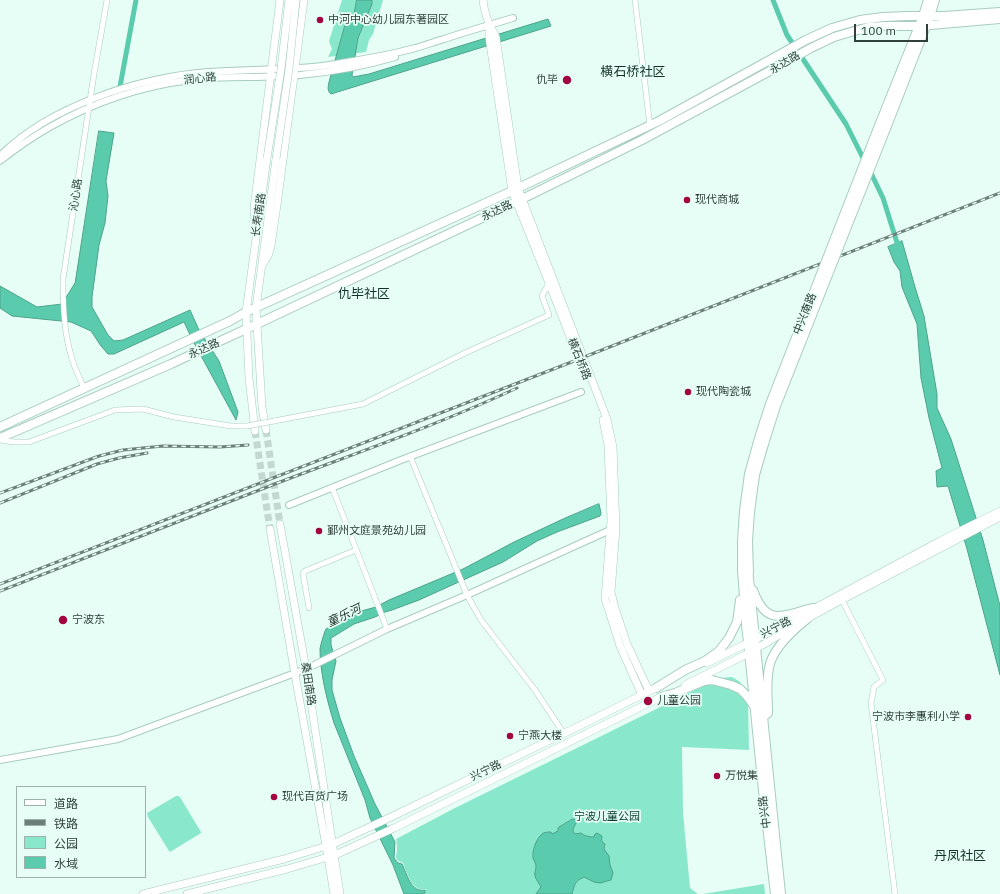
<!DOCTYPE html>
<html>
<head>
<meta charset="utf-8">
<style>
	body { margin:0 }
	#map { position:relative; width:1000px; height:894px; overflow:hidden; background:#e7fef6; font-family:"IBM Plex Sans","Noto Sans SC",sans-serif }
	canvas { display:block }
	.legend { position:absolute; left:16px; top:786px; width:130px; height:92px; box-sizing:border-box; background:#e7fef6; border:1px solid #9eb2ab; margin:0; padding:5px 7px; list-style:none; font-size:12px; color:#31403b }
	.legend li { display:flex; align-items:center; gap:8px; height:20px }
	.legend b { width:20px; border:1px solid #9eb2ab }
	.scale { position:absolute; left:854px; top:24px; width:74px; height:18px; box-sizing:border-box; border:2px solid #31403b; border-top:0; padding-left:5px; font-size:12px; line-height:14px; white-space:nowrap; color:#31403b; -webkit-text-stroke:3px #e7fef6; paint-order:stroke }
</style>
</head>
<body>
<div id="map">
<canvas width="1000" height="894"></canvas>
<ul class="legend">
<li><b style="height:5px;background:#fff"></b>道路</li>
<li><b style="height:5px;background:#6d7f79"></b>铁路</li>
<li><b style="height:11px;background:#89e7cb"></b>公园</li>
<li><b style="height:11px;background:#5accad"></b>水域</li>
</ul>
<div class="scale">100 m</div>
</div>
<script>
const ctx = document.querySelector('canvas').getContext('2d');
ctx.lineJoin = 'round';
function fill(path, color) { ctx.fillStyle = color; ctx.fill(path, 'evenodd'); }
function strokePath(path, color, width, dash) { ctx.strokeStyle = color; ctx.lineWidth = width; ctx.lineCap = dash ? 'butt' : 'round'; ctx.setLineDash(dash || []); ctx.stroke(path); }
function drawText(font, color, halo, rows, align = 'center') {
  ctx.font = font + ' "IBM Plex Sans","Noto Sans SC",sans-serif'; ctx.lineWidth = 3.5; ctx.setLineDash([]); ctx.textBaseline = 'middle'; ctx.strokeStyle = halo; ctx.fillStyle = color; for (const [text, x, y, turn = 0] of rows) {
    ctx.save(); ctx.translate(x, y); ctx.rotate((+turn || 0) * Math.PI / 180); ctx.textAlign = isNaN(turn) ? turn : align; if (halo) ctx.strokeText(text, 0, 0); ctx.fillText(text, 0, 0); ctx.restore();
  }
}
const green = new Path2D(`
	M342,0H383L373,34L369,40L366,52L328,57L332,49L329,41Z
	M732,677L740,682L745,689L748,701L749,750L682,747L683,813L690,888L698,894H421L425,893L426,889C425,889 421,890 420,889C411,887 406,871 403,863C394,860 396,857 397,850C397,846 397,843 396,839L455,808L707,684L722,678Z
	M176,796H178L180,797L201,832V833L170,852L169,851L148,817L147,813Z
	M764,884L765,894H703Z`);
const water = new Path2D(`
	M357,0H372V4L358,38L352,75L353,77L369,74L548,19L551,26L331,94C327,91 328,87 329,82L346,21L354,13Z
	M99,131L114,133L106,181L108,196L105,223L99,245L92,297V307L108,335L114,341L123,340L190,310L199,330L219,361L238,412L236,420L193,341L184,322L114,354H108L101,346L91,331L71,322L12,316L0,308V286L37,307L62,304L75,283Z
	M902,241L915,287L924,316L937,394V408L951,439L983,540L1000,606V675L967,549L948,486L937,487L936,471L942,468L929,418L921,378L917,324L902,287L900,271L894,262L888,247Z
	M599,504L601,513L600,516L557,532L537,541L503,562L419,600L392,610L385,612L375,617L354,624L331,638V645L336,661L332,680V690L340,718L354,756L375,804L395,842L394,858L398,863L402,864C407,874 411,893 425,890V893L419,894H404L393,865L370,818L365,800L334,723C327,700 320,673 320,649C321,643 323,637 325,631L326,629L354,613L376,607L389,600L463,569L514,542L563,519Z
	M573,819L576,820C578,823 573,826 573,831L575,834L581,833C584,836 590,837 594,837L595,834L597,833L602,836C601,841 602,842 605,844L604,849L609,856L610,865L613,873L611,880L600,883L594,882L584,877C574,882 575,884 572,894H536L541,887C539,883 536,880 535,876C534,872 536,870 536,867C536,863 534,861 533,858C532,851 536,839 542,834C544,832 548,832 551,832L552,834L558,831V828Z`);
const canal = new Path2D(`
	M773,0L787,35L846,124L865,162
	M119,92L136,0
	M869,169L883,198L899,249`);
const secondaryTunnel = new Path2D(`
	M266,430L280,524
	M255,431L270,529`);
const minor = new Path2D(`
	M635,0L650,126
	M84,388C80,379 75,369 72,359C64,333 63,307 63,279L94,74L107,0
	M274,421L363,404L465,353L549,315L542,296L549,283
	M0,440L14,442H29L115,410L143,409L174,417L231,426H247
	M410,456L467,595L481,620L535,690L564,734
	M332,487L387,629
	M842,600L883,680L874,687L871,703L895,894
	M309,608L303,574L305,571L356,550`);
const tertiary = new Path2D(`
	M0,156C49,106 140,77 209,72C249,69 289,71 329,65C358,60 387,56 415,48C424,46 433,42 441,40C465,32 489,25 513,18
	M0,161C15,149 31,138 48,128C92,103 140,86 191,80C210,77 229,77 248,77C265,77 283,76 300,75C332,72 364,66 395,57
	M289,505L401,460L581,392
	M0,760L118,739L306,669L387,629L467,595L610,530`);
const secondary = new Path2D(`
	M483,0C484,13 489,25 496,37L518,188L607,419L613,447L616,529L611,592L615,608L627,644L649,691
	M489,27V37L512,191L549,283L585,375
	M255,224L254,208L280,0
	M263,264L268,256L271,246L278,198L304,0
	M603,420L608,445L611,520L605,599L607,605L620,646L642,695
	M266,430L262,407L256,308L276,159
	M255,431L249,378L246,312L267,158
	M280,524L306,669L340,894
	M270,529L294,669L326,846L334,894
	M707,663L770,632L940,541L1000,511
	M685,685L749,653L796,625L834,604L1000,517
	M143,894L284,859L333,844L389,818L573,729L660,686
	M187,894L287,869L335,855L394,828L665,695`);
const primary = new Path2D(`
	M880,123L923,16L928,0
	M887,126L930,16L935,0
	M0,427L230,321L246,312L512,191L659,121L806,40L832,28L860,20L883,17L907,16H944L1000,12
	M0,438L171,364L218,342L257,324L516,202L642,140L768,72L811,48L834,37L851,32L869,27L885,26H919L1000,19
	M742,569L746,625L748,642L764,800L775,894
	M748,569L781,894
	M742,573V541L744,511L749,474
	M749,573L748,541L750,512L755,475
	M753,590C767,629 784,614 814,608
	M656,688L685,670L705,661L719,651L729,638L737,622L740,600
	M661,697L675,693L704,681L712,680L731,685L740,689L747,696L754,706
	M766,715L768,713C768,698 766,683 769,668C772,649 792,631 807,619`);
const rail = new Path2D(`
	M0,493L99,456L123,450L163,446L220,447L248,445
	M0,503L97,464L119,458L147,453
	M0,584L569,363L1000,193
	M0,591C93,555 186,518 280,482C359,452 440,424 517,388`);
const minorBridge = new Path2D(`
	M247,426L274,421`);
const secondaryBridge = new Path2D(`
	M267,158L281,69L289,0
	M276,159L289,69L296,0`);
const primaryBridge = new Path2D(`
	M749,474L759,438L770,404L880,123
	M755,475L764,444L776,406L887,126`);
const markers = [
	[320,20,4,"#a20540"],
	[567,80,5,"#a20540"],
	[687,200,4,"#a20540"],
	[688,392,4,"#a20540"],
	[319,531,4,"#a20540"],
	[63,620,5,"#a20540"],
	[648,701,5,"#a20540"],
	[968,717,4,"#a20540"],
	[510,736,4,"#a20540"],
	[717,776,4,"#a20540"],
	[274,797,4,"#a20540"]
];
const poiNames = [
	["中河中心幼儿园东著园区",328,20],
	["仇毕",558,80,"right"],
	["现代商城",695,200],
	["现代陶瓷城",696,392],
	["鄞州文庭景苑幼儿园",327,531],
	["宁波东",72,620],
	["儿童公园",657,701],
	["宁波市李惠利小学",960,717,"right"],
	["宁燕大楼",518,736],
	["万悦集",725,776],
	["现代百货广场",282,797]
];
const streetNames = [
	["永达路",785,63,-30],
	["润心路",200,79,-6],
	["沁心路",76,195,-82],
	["永达路",497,211,-25],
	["长寿南路",259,215,-82],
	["中兴南路",805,314,-68],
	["永达路",204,349,-24],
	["横石桥路",579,359,68],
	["兴宁路",776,628,-27],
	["桑田南路",308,684,81],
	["兴宁路",486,771,-26],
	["中兴路",765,812,-97]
];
const parkNames = [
	["宁波儿童公园",607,817]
];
const waterNames = [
	["童乐河",344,616,-25]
];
const quarterNames = [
	["横石桥社区",633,72],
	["仇毕社区",364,294],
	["丹凤社区",960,856]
];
fill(green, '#89e7cb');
fill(water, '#5accad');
strokePath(water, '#4ea28b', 1);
strokePath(canal, '#5accad', 5);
strokePath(secondaryTunnel, '#c3d8d1', 7, [7, 3.5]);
strokePath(minor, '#a7ccc0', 6);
strokePath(tertiary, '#a7ccc0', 8);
strokePath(secondary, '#a7ccc0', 8);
strokePath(primary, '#a7ccc0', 10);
strokePath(minor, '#fff', 5);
strokePath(tertiary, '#fff', 6);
strokePath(secondary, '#fff', 7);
strokePath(primary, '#fff', 8);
strokePath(rail, '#6d7f79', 3);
strokePath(rail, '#e7fef6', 1.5, [4.5]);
strokePath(minorBridge, '#a7ccc0', 6, []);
strokePath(secondaryBridge, '#a7ccc0', 8, []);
strokePath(primaryBridge, '#a7ccc0', 10, []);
strokePath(minorBridge, '#fff', 5);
strokePath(secondaryBridge, '#fff', 7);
strokePath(primaryBridge, '#fff', 8);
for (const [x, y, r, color] of markers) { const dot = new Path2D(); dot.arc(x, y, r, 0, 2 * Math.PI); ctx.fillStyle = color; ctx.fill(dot); strokePath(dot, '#e7fef6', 1.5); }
drawText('11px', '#31403b', '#e7fef6', poiNames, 'left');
drawText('11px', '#31403b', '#e7fef6', streetNames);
drawText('11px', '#093d31', '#e7fef6', parkNames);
drawText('italic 12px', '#1a2f29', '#e7fef6', waterNames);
drawText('13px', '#103229', '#e7fef6', quarterNames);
</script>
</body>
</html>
